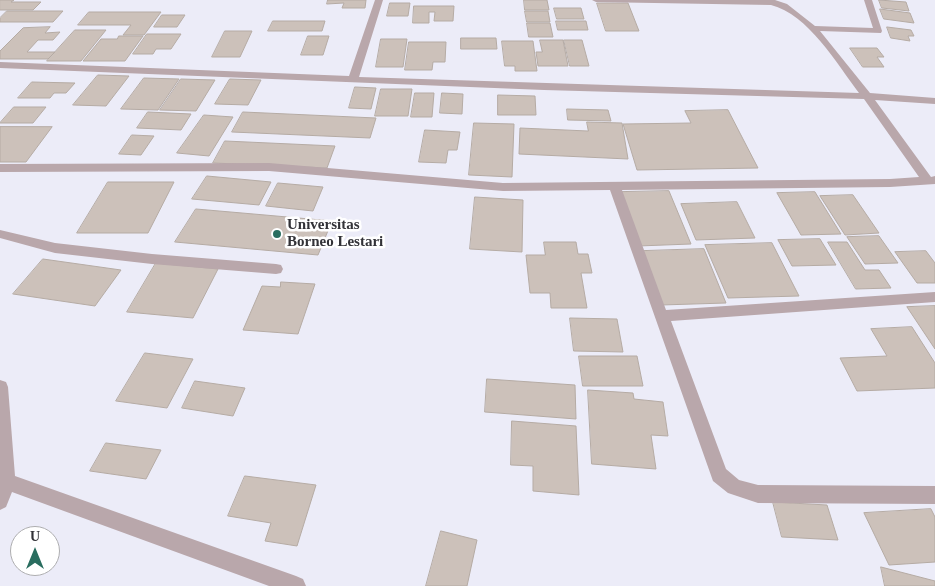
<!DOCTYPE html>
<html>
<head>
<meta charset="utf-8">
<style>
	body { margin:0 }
	#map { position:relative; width:935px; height:586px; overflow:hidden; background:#ececf8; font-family:"Times New Roman",serif }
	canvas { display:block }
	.north { position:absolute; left:10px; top:526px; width:50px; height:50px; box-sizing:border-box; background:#fff; border:1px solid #adadaf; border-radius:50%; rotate:0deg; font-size:14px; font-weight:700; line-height:20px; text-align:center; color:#323237 }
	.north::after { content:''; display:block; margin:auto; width:18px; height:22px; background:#296d5f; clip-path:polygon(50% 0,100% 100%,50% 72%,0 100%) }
</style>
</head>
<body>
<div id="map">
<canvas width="935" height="586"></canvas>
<div class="north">U</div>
</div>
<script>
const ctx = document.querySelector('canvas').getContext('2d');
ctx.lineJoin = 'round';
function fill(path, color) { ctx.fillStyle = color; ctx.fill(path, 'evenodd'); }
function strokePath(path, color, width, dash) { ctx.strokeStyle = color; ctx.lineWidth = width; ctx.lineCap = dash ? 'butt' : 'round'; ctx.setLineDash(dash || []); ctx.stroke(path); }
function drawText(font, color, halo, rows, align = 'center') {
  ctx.font = font + ' "Times New Roman",serif'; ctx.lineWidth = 5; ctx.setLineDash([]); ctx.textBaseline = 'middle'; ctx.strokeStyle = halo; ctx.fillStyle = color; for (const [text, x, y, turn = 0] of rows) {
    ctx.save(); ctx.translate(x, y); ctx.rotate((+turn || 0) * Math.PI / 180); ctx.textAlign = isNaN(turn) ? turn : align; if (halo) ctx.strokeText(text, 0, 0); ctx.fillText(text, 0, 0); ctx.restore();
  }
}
const building = new Path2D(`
	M0,0H14L11,2H41L33,10H0Z
	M328,0H366L365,8H342L344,3L327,4Z
	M524,0H547L549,10H525Z
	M879,0L906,2L909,11L882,8Z
	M390,3H410L408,16H387Z
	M597,3H628L639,31H606Z
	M414,6H454L453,21H434L435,12H429V23H413Z
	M554,8H581L584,19H557Z
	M880,9L910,13L914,23L884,19Z
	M7,11H63L53,22H0V18Z
	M525,11H548L550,22H527Z
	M89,12H161L144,35H123L131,25H78Z
	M162,15H185L177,27H154Z
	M273,21H325L322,31H268Z
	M556,21H586L588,30H558Z
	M527,23H550L553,37H529Z
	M50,27L45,33L60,32L53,40H38L27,52H55L48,59H0V51L23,28Z
	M887,27L911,30L914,36H908L910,41L891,38Z
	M75,30H106L81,61H47Z
	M225,31H252L240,57H212Z
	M147,34H181L171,49H156L153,54H133Z
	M119,36H143L125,61H83L101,39H117Z
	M308,36H329L323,55H301Z
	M461,38H496L497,49H461Z
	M381,39H407L403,67H376Z
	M540,40H563L568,66H538L536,52H542Z
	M564,40H582L589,66H570Z
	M502,41H533L537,71H515V66H505Z
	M409,42H446L445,62H433L432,70H405Z
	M850,48H877L884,57H877L884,67H863Z
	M98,75L129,76L106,106L73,105Z
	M144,78L179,79L158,110L121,109Z
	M181,79L215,80L196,111L160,110Z
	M230,79L261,80L248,105L215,104Z
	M32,82L75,83L66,93H54L50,98H18Z
	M355,87L376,88L371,109L349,108Z
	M381,89H412L408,116H375Z
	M415,93H434L432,117H411Z
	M442,93L463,94L462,114L440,113Z
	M498,95L535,96L536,115H498Z
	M14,107H46L33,123H0Z
	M567,109L608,110L611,121L568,120Z
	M728,110L758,168L637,170L623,124L691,123L685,111Z
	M148,112L191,114L181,130L137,128Z
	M243,112L376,118L370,138L232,132Z
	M204,115L233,117L209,156L177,153Z
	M587,122L622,123L628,159L519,154L520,128L588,131Z
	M474,123L514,124L512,177L469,175Z
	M52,127L26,162H0V127Z
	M425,130L460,132L457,150H448L446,163L419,162Z
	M132,135L154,136L141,155L119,154Z
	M225,141L335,146L327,168L213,163Z
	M207,176L271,182L259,205L192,199Z
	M108,182H174L148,233H77Z
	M278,183L323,187L313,211L266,206Z
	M669,191L691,244L638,246L621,192Z
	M815,192L841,234L801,235L777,193Z
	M853,195L879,233L845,235L820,196Z
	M475,197L523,200L522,252L470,249Z
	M737,202L755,238L696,240L681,204Z
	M196,209L265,215L332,221L318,255L175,242Z
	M879,236L898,263L865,264L847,237Z
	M820,239L836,265L792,266L778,240Z
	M544,242H576L578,254H588L592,273H581L587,308H551L550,293H530L526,255H545Z
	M828,242H847L865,270H879L891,288L856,289Z
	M772,243L799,296L728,298L705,245Z
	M704,249L726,303L661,305L643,251Z
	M926,251L935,263V283H917L895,252Z
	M43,259L121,270L95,306L13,294Z
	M156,263L218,269L193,318L127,312Z
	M281,282L315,284L298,334L243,330L262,286L280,287Z
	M935,306V349L907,307Z
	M570,318L617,319L623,352L574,351Z
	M912,327L935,363V388L857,391L840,358L887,356L871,329Z
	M145,353L193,359L167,408L116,401Z
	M579,356H637L643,386H583Z
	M487,379L575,385L576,419L485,412Z
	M195,381L245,388L233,416L182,408Z
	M588,390L633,393L634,399L663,402L668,436L651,435L656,469L592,464Z
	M512,421L576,426L579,495L533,491V466L511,465Z
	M106,443L161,450L146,479L90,471Z
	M245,476L316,485L297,546L265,541L271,523L228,516Z
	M773,502L827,505L838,540L782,537Z
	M931,509L935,517V562L889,565L864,513Z
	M441,531L477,540L467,586H426Z
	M881,567L935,581V586H885Z`);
const minor = new Path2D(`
	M375,0H383L359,77L859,93C837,64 808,14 771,5L596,2L592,0H775L787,4L815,26L873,28L864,0H872L882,31L881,33L820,31L870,93L935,98V104L875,100L931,177L935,176V184L890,187L622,190L666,310L935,292V302L671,321L726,469L739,480L758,485L935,486V504L758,503L728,493L713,481L610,190L503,191L269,171L0,172V164L269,163L503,183L890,179L919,177L864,99L544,90L0,68V62L349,76Z
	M0,230L55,243L152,254L276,264L281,265L283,269L281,273L276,274L152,264L55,253L0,238Z
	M0,380L6,382L8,387L15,476L296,576L303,579L306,586H269L12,492L6,507L0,510Z`);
const markers = [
	[277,234,5,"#296d5f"]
];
const poiNames = [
	["Universitas",287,225],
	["Borneo Lestari",287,242]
];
fill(building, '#ccc1ba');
strokePath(building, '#b5aba4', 1);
fill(minor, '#b9a7ab');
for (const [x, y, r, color] of markers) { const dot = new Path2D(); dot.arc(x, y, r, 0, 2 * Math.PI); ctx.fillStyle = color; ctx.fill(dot); strokePath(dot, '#fff', 2); }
drawText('bold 15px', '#323237', '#fff', poiNames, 'left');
</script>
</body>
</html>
